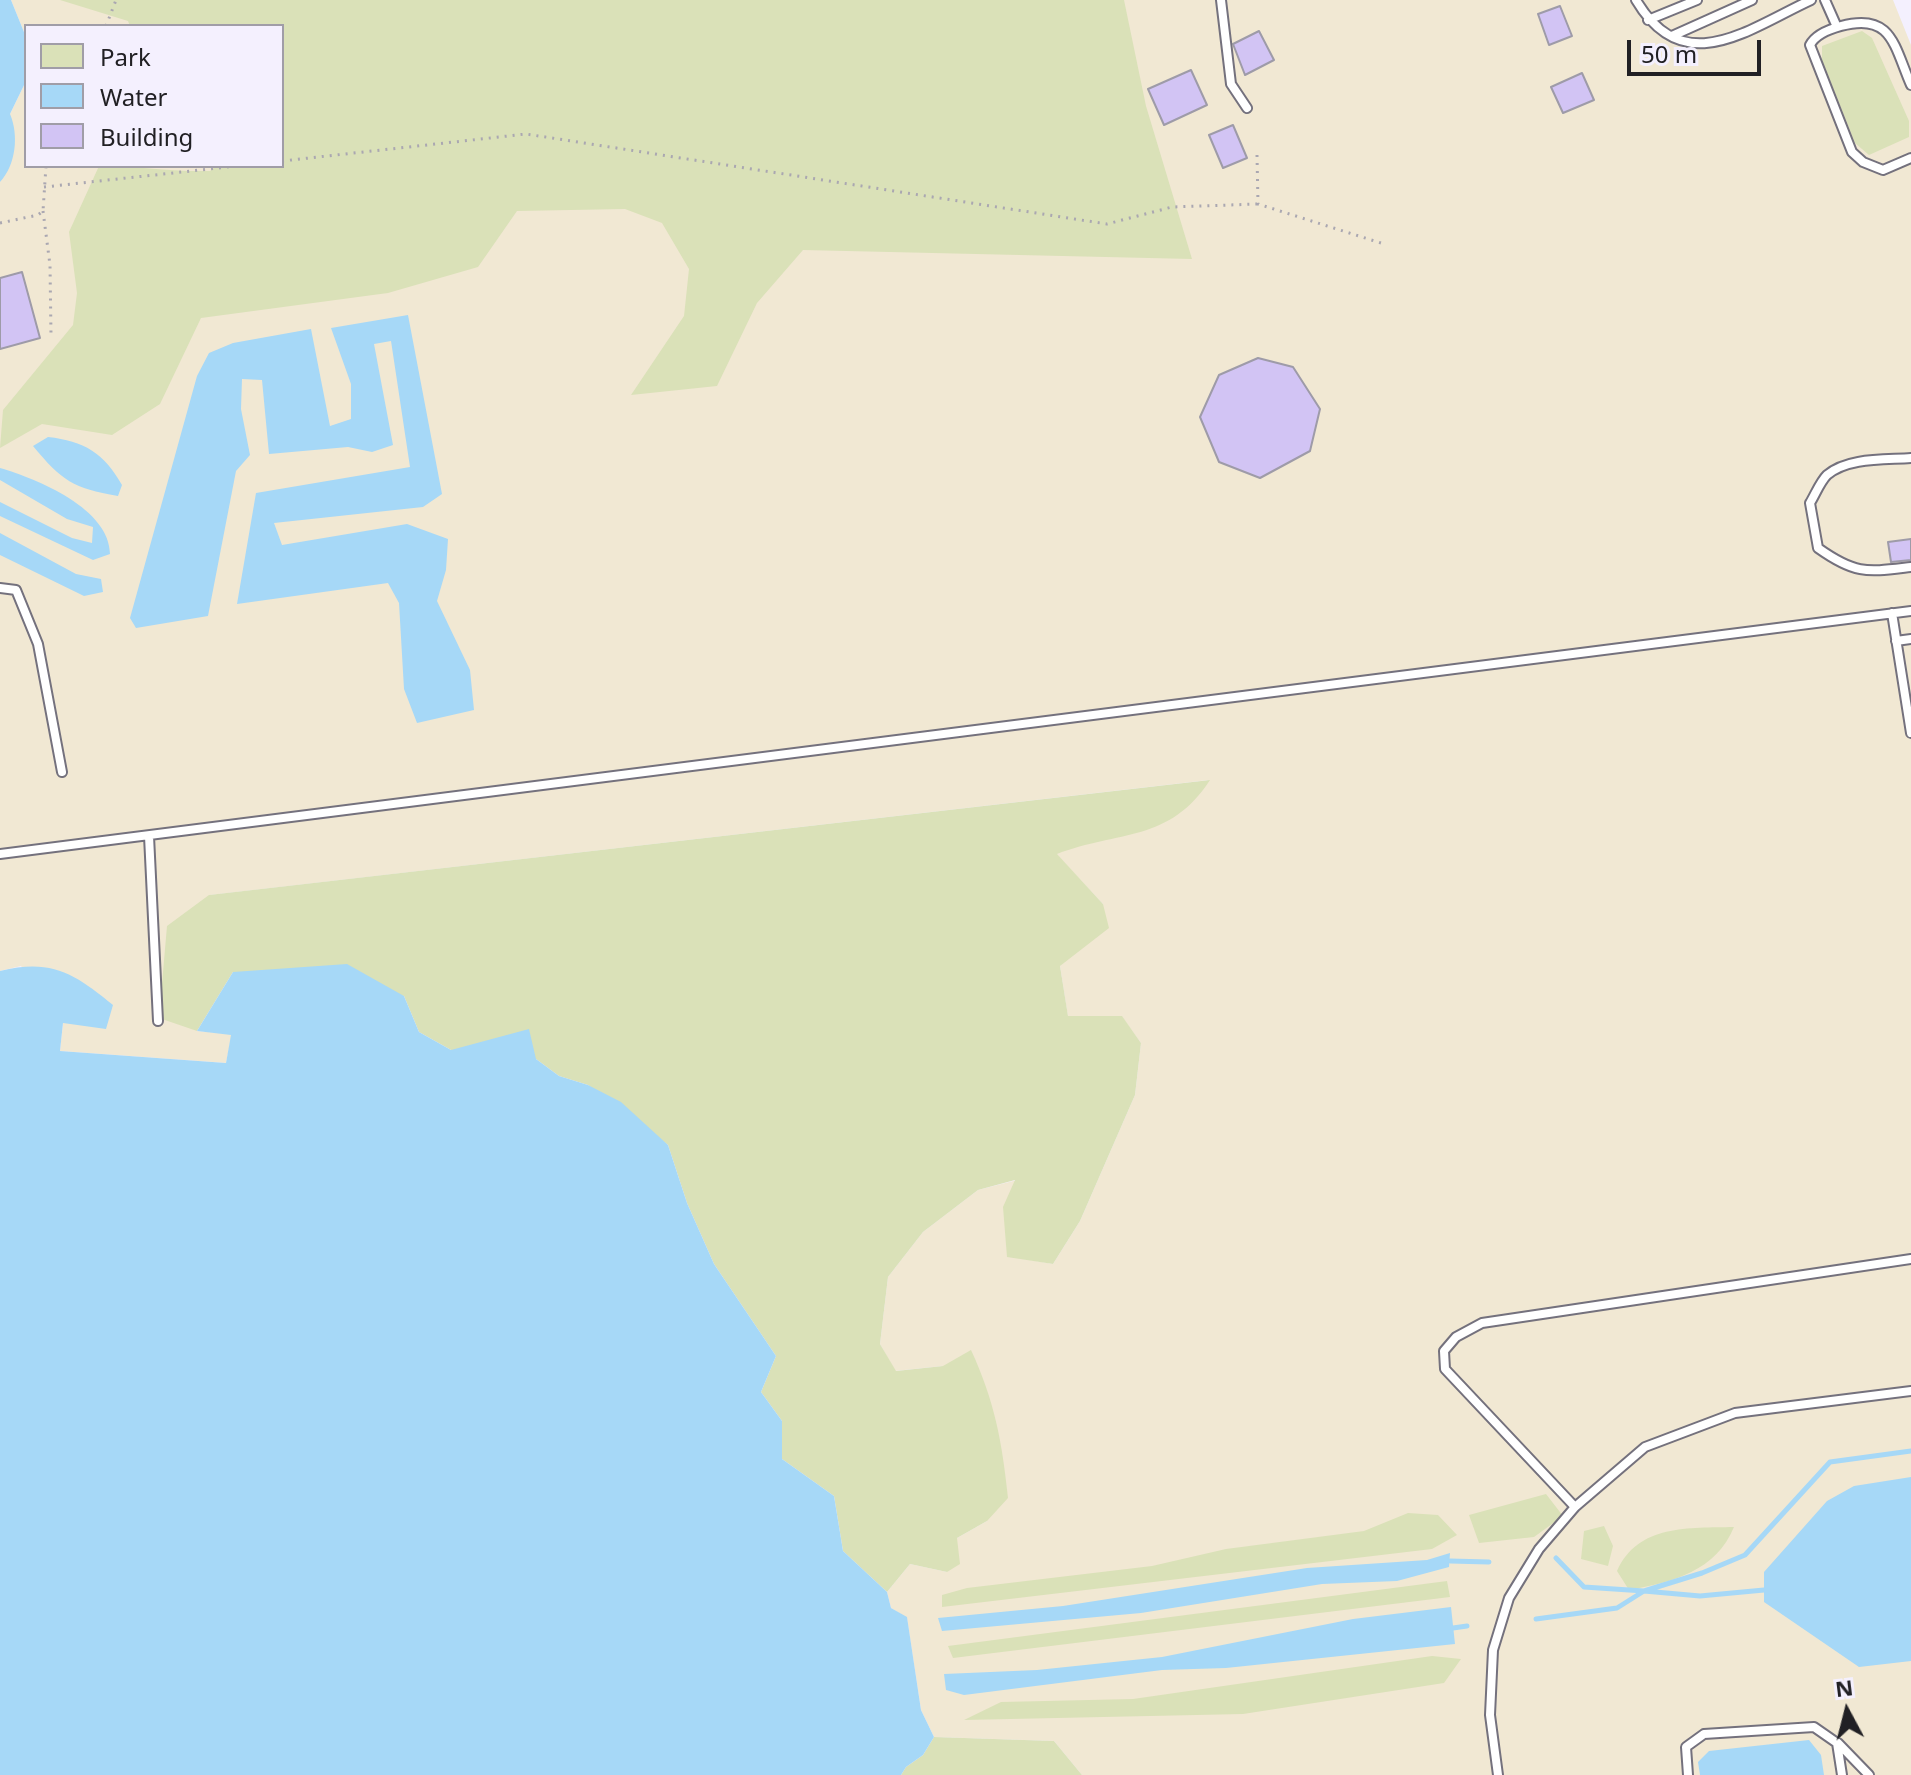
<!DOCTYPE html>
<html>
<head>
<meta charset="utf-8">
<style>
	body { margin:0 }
	#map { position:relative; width:1911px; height:1775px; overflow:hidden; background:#f4f0fe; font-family:"Noto Sans",sans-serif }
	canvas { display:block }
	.legend { position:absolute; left:24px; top:24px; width:260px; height:144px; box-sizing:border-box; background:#f4f0fe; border:2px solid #a09da7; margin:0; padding:10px 14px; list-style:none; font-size:24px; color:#212024 }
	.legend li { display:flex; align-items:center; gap:16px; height:40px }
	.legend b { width:40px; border:2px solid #a09da7 }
	.north { position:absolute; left:1807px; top:1671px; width:80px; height:80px; -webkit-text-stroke:6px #f4f0fe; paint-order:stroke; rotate:353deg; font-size:22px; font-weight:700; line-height:32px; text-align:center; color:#212024 }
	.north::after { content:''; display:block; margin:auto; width:28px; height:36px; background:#212024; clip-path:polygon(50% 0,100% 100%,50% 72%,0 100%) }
	.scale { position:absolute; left:1627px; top:40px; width:134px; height:36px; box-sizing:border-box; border:4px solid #212024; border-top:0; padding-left:10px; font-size:24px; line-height:28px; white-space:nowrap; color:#212024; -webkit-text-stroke:6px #f4f0fe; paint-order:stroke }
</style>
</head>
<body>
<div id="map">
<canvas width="1911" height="1775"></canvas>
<ul class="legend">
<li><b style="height:22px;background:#dae1b8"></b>Park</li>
<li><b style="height:22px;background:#a6d8f7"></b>Water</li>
<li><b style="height:22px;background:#d2c4f4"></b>Building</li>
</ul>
<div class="north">N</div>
<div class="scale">50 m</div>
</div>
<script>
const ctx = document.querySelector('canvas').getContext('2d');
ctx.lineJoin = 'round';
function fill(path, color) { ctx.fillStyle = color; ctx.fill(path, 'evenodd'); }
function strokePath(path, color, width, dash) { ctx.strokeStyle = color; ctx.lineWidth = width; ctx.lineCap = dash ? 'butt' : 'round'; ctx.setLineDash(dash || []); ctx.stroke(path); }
const industrial = new Path2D(`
	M11,0H1893L1911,45V1775H1082L1054,1741L934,1737L921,1710L907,1618L891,1608L887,1592L910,1564L947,1572L957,1538L987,1521L943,1366L895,1371L880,1344L888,1277L923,1232L978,1190L1017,1180L1007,1256L1053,1264L1080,1221L1135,1095L1141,1043L1122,1017H1068L1060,966L1103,904L1056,854L1209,780L210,895L197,1031L232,1034L226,1063L60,1051L63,1023L21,966L0,971V182L10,114L26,81V166H282V26H26V37Z`);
const green = new Path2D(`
	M60,0H1124L1146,106L1192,259L803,250L757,303L717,386L631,395L684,316L689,269L662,223L625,209L517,211L478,267L388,293L201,318L160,404L112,435L42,424L0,448L3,410L73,325L77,293L69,232L99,166C138,166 170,172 210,171L216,166H282V26H130L128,21Z
	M1862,31L1872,38L1909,121V137L1869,155L1855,143L1822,60V46Z
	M1210,780C1169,843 1119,830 1057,854L1103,904L1109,928L1060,966L1068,1016H1122L1141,1043L1135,1095L1080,1221L1053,1264L1007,1257L1003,1207L1015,1180L978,1190L923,1232L888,1277L880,1344L896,1371L943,1366L971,1350C995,1402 1002,1442 1008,1498L987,1521L957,1538L960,1564L947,1572L910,1564L887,1592L843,1551L834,1496L782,1459V1421L761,1392L776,1356L714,1264L687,1203L668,1145L588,1085L559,1076L536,1059L451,1050L419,1032L404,996L233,972L197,1031L159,1018L167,926L209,895Z
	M1546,1494L1563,1516L1534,1537L1479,1543L1469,1515Z
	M1408,1513L1438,1515L1457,1535L1432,1549L942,1607V1595L967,1588L1152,1566L1226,1549L1364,1531Z
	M1604,1526L1613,1546L1608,1566L1581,1559L1584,1531Z
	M1734,1527C1716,1571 1673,1582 1629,1590L1617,1571C1638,1524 1689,1528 1734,1527Z
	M1447,1581L1450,1597L953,1658L948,1646Z
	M1432,1656L1461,1659L1444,1683L1243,1714L964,1720L1001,1702L1133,1699Z
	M934,1737L1054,1741L1082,1775H901L906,1767L923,1755Z`);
const water = new Path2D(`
	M0,0H11L26,37V81L10,114C19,135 16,165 0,182Z
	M408,315L442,494L423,507L274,523L282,545L407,524L448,539L446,570L437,601L470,670L474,710L417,723L404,689L399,603L388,583L237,604L256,493L410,467L391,341L374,344L393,445L372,452L348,447L269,454L262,380L242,379L241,409L250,455L236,471L208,616L136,628L130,618L197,376L209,353L233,343L311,329L330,426L351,419V384L331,328Z
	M48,437C84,441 104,453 122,485L118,496C73,488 62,481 33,446Z
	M0,468C38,479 110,509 110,554L93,560L0,516V502L72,538L92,543L93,527L67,519L0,480Z
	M0,533L76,574L101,579L103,592L84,596L0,555Z
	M347,964L404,996L419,1032L451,1050L529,1029L536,1059L559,1076L588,1085L621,1102L668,1145L687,1203L714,1264L776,1356L761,1392L782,1421V1459L834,1496L843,1551L887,1592L891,1608L907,1617L921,1710L934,1737L923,1755L906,1767L901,1775H0V971C52,958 75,974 113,1005L106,1029L63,1023L60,1051L226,1063L231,1035L197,1031L233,972Z
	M1911,1477V1661L1859,1667L1764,1602V1572L1827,1501L1854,1486Z
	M1450,1553L1449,1567L1397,1581L1322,1584L1141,1613L942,1631L938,1618L1063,1606L1307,1568L1427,1560Z
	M1451,1607L1455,1644L1226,1668L1162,1670L964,1695L946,1690L944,1674L1037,1670L1162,1657L1353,1619Z
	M1809,1740L1821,1755L1824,1775H1700L1698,1762L1709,1751Z`);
const stream = new Path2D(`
	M1556,1558L1584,1587L1644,1591L1702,1573L1745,1555L1830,1462L1911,1451
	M1450,1561L1489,1562
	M1536,1619L1617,1608L1644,1591L1700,1596L1764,1590
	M1453,1628L1467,1626`);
const building = new Path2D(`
	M1560,6L1572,36L1549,45L1538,14Z
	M1259,31L1274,60L1245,75L1233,44Z
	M1191,70L1207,105L1164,125L1148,89Z
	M1582,73L1594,100L1563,113L1551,87Z
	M1233,125L1247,158L1223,168L1209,135Z
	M22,272L40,338L0,349V278Z
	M1258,358L1293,367L1320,409L1310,451L1260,478L1219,462L1200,417L1219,375Z
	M1911,539V560L1891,562L1888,542Z`);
const path = new Path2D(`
	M106,26L116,0
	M1257,155L1258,204L1384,244
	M282,161L526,134L1107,224L1172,207L1258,204
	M44,187L237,166
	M43,211L50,265L51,335
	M0,223L38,215L43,211L46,166`);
const lane = new Path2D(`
	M1221,0L1231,84L1247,108
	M1636,0C1684,81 1748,29 1811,0
	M1825,0L1837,27
	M1648,20L1697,0
	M1672,36L1752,0
	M1911,85C1894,46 1892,12 1841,26C1830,29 1815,35 1810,45L1852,152L1863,162L1883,170L1911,158
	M1911,458C1886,460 1848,457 1827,475C1820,482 1815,495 1810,503L1818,548C1856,575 1867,572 1911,567
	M0,588L16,590L38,644L62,772
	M1892,613L1911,733
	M1896,641L1911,639
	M149,836L158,1021
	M0,854L1911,611
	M1575,1507L1445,1369L1444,1351L1456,1337L1482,1323L1911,1259
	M1838,1743L1869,1775
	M1498,1775L1490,1715L1493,1650L1509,1598L1539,1549L1575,1507L1645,1447L1735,1413L1911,1391
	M1688,1775L1686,1747L1704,1734L1814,1727L1837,1743L1842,1775`);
fill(industrial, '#f1e8d3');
fill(green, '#dae1b8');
fill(water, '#a6d8f7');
strokePath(stream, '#a6d8f7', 5);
fill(building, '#d2c4f4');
strokePath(building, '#9e9ba8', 2);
strokePath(lane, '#74717d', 12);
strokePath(path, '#aaa7b1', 3, [2, 6]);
strokePath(lane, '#fff', 8);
</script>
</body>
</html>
